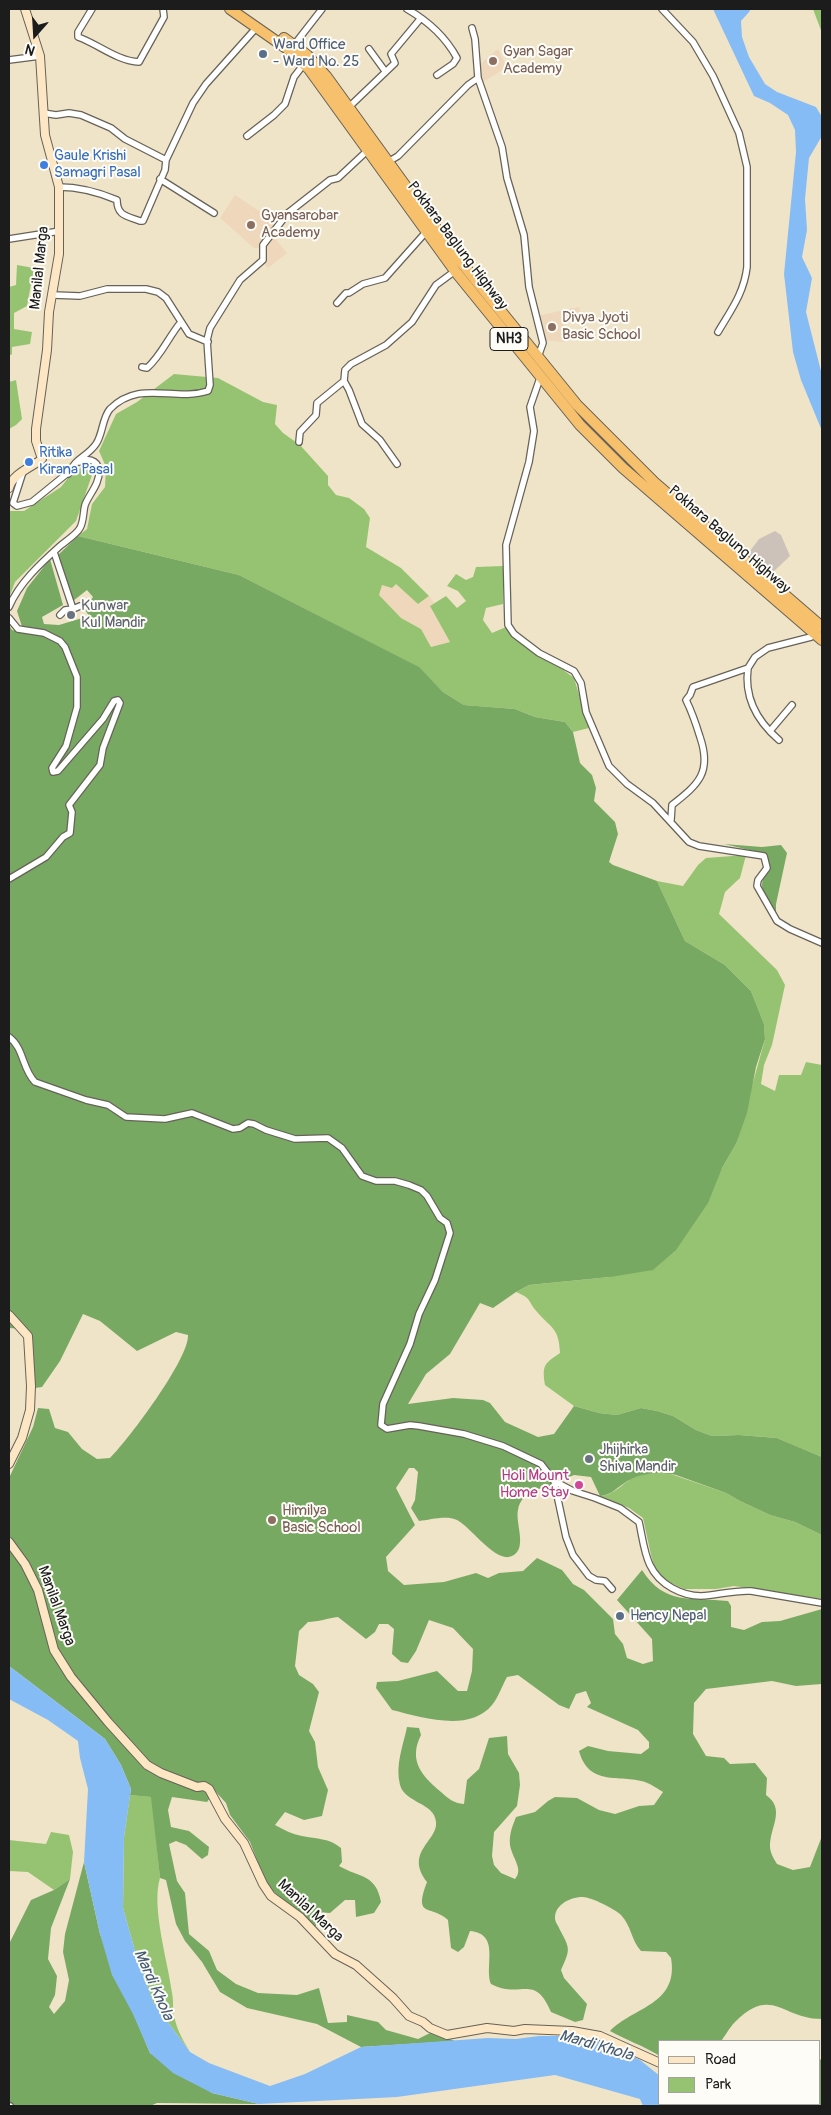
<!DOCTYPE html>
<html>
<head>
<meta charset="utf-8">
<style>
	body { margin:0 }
	#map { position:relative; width:831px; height:2115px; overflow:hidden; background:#f0e4c8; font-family:Pangolin,sans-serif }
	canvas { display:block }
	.frame { position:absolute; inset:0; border:10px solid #1c1c1c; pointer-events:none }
	.legend { position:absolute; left:658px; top:2040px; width:162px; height:65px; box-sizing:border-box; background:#fdfcf7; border:1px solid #a3a29f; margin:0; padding:6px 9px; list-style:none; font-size:15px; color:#1c1c1c }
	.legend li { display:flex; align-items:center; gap:10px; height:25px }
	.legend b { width:25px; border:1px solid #a3a29f }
	.north { position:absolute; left:10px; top:10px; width:50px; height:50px; -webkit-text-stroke:4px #fdfcf7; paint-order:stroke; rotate:199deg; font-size:14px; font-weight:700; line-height:20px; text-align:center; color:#1c1c1c }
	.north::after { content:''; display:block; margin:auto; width:18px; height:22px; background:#1c1c1c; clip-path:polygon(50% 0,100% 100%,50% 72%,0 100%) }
</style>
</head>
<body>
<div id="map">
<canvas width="831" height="2115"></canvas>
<div class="frame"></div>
<ul class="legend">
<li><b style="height:6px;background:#fce6c4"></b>Road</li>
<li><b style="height:14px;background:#96c371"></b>Park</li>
</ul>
<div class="north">N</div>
</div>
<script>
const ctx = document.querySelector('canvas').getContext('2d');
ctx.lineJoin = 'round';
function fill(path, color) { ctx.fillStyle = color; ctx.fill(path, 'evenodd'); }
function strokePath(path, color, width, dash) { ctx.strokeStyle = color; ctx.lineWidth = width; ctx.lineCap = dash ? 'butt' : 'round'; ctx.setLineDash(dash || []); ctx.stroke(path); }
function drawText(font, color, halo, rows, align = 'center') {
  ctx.font = font + ' Pangolin,sans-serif'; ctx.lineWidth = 4; ctx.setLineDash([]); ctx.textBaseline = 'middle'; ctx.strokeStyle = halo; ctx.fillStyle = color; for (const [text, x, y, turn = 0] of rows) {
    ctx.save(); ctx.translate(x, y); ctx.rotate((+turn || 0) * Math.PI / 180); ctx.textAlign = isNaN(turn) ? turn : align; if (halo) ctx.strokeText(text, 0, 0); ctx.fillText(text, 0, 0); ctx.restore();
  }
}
const built = new Path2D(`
	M498,49L507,67L483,82L478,66Z
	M235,195L274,221L272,229L259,248H254L220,218Z
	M273,236L287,253L268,268L264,263L266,258L265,246Z
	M579,307L581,315L568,319V322L564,324V342L544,340L537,316Z
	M382,584H396L418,604L429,596L434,603L430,606L450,642L431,647L421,629L401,618L379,595Z`);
const industrial = new Path2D(`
	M775,531L781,535L790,556L770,575L747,555L759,539Z`);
const green = new Path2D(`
	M813,9L822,10V33Z
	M17,265L34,268L27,306L14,313V329L32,332L30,344L12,347V354L9,356V287L16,285Z
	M174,374L218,378L263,402L277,405L275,424L283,433L300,445L328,476V485L336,495L349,498L364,509L370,518L366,547L401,568L429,596L418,604L396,584L392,588L382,585L379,595L401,618L421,629L431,647L450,642L430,606L446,596L457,608L466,601L458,591L447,586L456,574L466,580L473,577L476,567L503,566V604L486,608L483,620L492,633L506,627L516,639L537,656L562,669L574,678L589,728L573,732L565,722L535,717L515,709L464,705L443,692L418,667L239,575L78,536L87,529L92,504L105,487L106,467L99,451L116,414L137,402Z
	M16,380L22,419L16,425L9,429V382Z
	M88,464L91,467L93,472L76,521L15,582L9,598V511H24L61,487L72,473Z
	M746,855L740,878L725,892L719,914L777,970L785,985L772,1045L764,1065L761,1084L775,1091L779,1075H801L806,1062L822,1065V1457L777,1438L739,1435L712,1436L696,1430L673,1416L657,1411L641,1408L617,1415L599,1413L574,1406L545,1385C542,1365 544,1364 560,1353C559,1328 552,1329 538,1313C527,1301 533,1299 516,1292L529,1285L610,1277L722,1168L736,1144L765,1039L764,1024L751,991L725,965L685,941L657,881L683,886L698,865L706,858Z
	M668,1473L726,1493L740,1501L770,1515L795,1522L822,1535V1599L734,1586L716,1589H684L671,1583L656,1572L651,1555L643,1518L629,1508L600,1496C615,1495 622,1483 635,1477C645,1472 657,1473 668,1473Z
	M130,1795L152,1797L160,1878C151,1907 168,1962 172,1993C174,2002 172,2012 175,2020C178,2032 184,2042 190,2052L153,2002L135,1951L123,1908L124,1837Z
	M51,1832L69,1835L73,1852L70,1879L54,1890L28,1872L9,1871V1840L46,1844Z`);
const forest = new Path2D(`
	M78,536L239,575L419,667L443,692L464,705L515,709L535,717L565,722L573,732L580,763L592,775L596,788L594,801L615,822L618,834L609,862L613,865L657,881L685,941L725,965L751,991L764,1024L765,1039L756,1067L747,1113L736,1144L722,1168L708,1203L676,1250L653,1270L610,1277L529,1285L516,1292L493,1308L480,1303L450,1354L426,1374L408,1404L453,1398L483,1400L490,1403L505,1422L538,1437L554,1434L574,1406L599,1413L617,1415L641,1408L657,1411L673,1416L696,1430L712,1436L739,1435L777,1438L822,1457V1535L795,1522L770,1515L740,1501L726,1493L676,1475C658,1471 639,1473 623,1484C614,1490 611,1495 600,1496L591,1477L574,1475L564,1479L560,1491L532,1488C526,1495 519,1501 518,1510C515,1523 528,1549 512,1556C496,1564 471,1527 457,1520C446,1515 430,1520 419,1521L411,1508L415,1500L418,1472L414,1468H409L396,1488L415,1525L386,1557L388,1571L404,1585L444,1582L476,1573L488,1578L499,1573L523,1571L537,1558L562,1570L573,1584L584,1590L613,1619L615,1634L623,1644L627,1658L643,1664L653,1661L652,1639L617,1600L642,1570C665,1606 691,1597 728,1601L731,1606V1627L744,1630L762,1622L780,1621L822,1609V1684L796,1686L772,1681L706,1689L694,1703L693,1734L706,1756L724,1758L730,1764L755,1763L767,1778L766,1795C786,1809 770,1827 770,1846C770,1853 774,1859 777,1864L793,1870L810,1867L822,1836V2019C782,2019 772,1985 735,2022C729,2028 726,2035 721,2041H660V2056C644,2046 626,2040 610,2031C633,2007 679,2005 671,1958L666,1952L641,1951C631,1940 632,1927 621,1915C615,1909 591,1897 583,1897C571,1897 555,1904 555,1918C555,1922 558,1925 559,1928C570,1949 571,1948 561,1970L564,1978L587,2004L583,2020L575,2022L551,2012C534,1972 521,2000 491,1984C484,1966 501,1934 470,1931L464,1947L458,1952L451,1948L448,1920C431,1904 413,1919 427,1882C404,1852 438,1841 436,1822C435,1803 405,1803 400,1785C395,1765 403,1746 407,1727L419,1728L421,1735C408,1761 422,1776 441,1792C449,1799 453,1803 464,1804L467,1780L479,1769L489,1738L507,1736L508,1754L519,1773L520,1785L517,1806L494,1832L492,1856L494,1865L501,1873L515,1879C524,1869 512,1858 510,1845C509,1835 512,1827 516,1817L535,1812L548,1801L555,1797L577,1798L599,1810L615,1814L639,1806L654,1805L663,1792C658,1789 651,1784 645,1782C619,1774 589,1787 579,1751L588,1746L608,1751L641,1754L649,1748V1742L638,1730L587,1707L591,1703L586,1691L576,1694L569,1709L559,1705L518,1675L507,1677C502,1686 498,1698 492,1705C469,1733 421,1717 392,1710L376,1688L377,1682L398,1681L437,1671L458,1691H467L472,1671L473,1649L453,1628L429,1620L416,1651L408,1663L401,1662L392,1654L394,1629L388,1624H379L375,1632L366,1639L338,1617C328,1618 318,1622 308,1622L299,1631L295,1666L299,1675L313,1684L319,1692L309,1731L315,1742L318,1767L328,1790L322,1816L304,1820L285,1812L275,1825C284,1830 292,1834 302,1836C317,1839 329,1838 341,1848L342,1862L339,1866C360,1878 376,1874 381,1902L374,1913L356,1917L355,1900H345L330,1913L316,1912V1930L305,1918L267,1886L250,1842L230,1815L226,1803L215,1791L207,1802L172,1797L168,1810L171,1827L189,1831L209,1847L208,1855L202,1859L186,1845L176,1841L169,1844L177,1881L185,1893L189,1934L209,1951L217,1970L236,1984L258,1993L297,1995L319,1988L328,2023L347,2022V2015L378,2022L386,2030L418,2039L432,2032L455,2041L361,2047L317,2024L247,2008L220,1992L202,1962L185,1941L176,1924L166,1880L160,1878L151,1797L130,1795L131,1789L121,1765L105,1739L9,1666V1478L33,1427L38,1408L49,1409L55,1428L68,1432L82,1449L97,1459L110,1458C129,1439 189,1359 188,1335L176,1332L137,1351L100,1321L83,1314L60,1361L42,1387L35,1388L33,1347L31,1334L23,1329L9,1328V625L12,630L24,633L17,611L27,588L50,559L63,605L42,617L44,624L59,625L89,616L84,608L93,597L87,590L73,601L57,556Z
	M724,844L762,847L781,845L787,853L776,904V915C768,899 754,887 768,871L762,853Z
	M84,1862L100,1934L150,2053L212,2093L259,2104L157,2103L150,2106H12L9,2104V1944L31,1900L54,1890L70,1879L51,1928L48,1959L57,1976L55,1995L49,2007L54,2014L65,2001L69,1980L63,1952L65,1934Z
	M822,2058V2106H721L723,2104H820V2060Z`);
const water = new Path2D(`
	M713,9H749L750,11L741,21L742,37L749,57L765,84L777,92L816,107L822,117V136L809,158L805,199L807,230L802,257L812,278L806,312L822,375V431L801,380L793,352L784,274L796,152L795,130L788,115L770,103L754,96Z
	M9,1666L105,1739L121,1765L131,1789L124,1837L123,1908L135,1951L153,2002L190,2052L209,2063L270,2086L305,2074L361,2047L488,2038L516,2039L539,2036H579L601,2040L640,2060L660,2076V2104H677L678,2106H643L640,2099L555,2075L397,2097L259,2104L212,2093L173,2073L150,2053L133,2014L112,1975L100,1934L84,1862L88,1789L80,1758L78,1741L48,1720L9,1699Z`);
const street = new Path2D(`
	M92,9L78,32V37C98,44 117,61 139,62L164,17L163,9
	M407,9C428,21 445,36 457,58L453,64L437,75
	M662,9L693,42L713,76L739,133L747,167V267C744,293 731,310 718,332
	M472,28L475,39L478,78L502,147L507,178L524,235L529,287L543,343L538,357
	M294,45L322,9
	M369,49L385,71
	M9,60L40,56
	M349,107L395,63L391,54L421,18
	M43,113L56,115L69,113L81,115L111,128L125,139L166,160
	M247,136L274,115L285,104L294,77L304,64
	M388,162L398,156L468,85L478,78
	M160,179L214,213
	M59,187C79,187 98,192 117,200C117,216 127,216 140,221H143L165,170L166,160L193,103L206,84L257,27
	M9,239L60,231
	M53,295L80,296L107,289H146L158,292L166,298L189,334L208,342
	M337,303L346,293H349L363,284L385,278L426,232
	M142,367L147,368C161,356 169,336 181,322
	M540,378L530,407L534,431L529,462L506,545L508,625L514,634L539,653L574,671L581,683L586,712L609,766L627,784L653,803L689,842L699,846L764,856L767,868L758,880L757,886L777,921L790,929L822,943
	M344,381L349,390L362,424L380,440L397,464
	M299,442L300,432L316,415L317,403L344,381L345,370L351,364L386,345L412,322L436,285L455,271
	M23,472L13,503L17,506L32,502L69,472
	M68,474C76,457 87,457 96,444C103,434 102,418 110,409C140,379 174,402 208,391L210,385L207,340L210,328L240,280L263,260V245L288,213L330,180L338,178L368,150
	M54,552L73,609L80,606
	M9,607C19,583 41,563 60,546C66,541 77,534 80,528C84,521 83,512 85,505C89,494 100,484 99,470C97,459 87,458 79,462
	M60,615L65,610L73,609
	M9,618L18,629L44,633L60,641L65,647L77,677V707L66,746L52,768L53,772L58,771L103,719L114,701L118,700L120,703L103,748L100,765L69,805L72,812L70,833L63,837L46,857L9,879
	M748,668C744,697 757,721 779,740
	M770,731L792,705
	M671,820L672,805C699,784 712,772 700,737C696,724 692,712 686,700L690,695L693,687L748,668L755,657L768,648L811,637L815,634
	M9,1037C24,1048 22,1069 35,1082L86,1100L108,1105L126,1117L165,1119L192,1113L233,1129L240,1128L248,1123L254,1124L266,1130L295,1139L328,1138L342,1148L362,1176L376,1181H395L409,1185L421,1190L427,1196L440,1218L447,1223L450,1233L435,1280L419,1314L410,1344L383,1404L381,1425L387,1429L410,1425L419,1426L464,1434L503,1446L541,1464L554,1481L573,1491L595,1498L620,1508L639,1522C645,1549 645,1573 672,1588C681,1593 691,1596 701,1596C718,1595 734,1590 751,1591L822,1603
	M554,1481L566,1537L573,1555L589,1576L596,1580L605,1581L612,1589
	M9,2106H10`);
const secondary = new Path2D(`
	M9,488C12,474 32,467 42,459L36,441V429L47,350L49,312L59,254V187L45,135L40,56L25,9
	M9,1315L28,1336L31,1386L30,1410L22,1438L9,1464
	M9,1542L25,1564L38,1590L54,1650L71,1677L108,1722L147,1765L161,1773L197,1787L204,1786L209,1789L225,1819L244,1843L263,1884L271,1896L300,1917L335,1954L356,1965L393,1998L409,2016L423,2022L430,2028L447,2035L487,2028L514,2031L525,2029L572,2031L600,2036L660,2063
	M686,2104L687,2106`);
const highway = new Path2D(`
	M230,9L289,50L309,69L455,271L580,425L623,468L822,640
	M284,38L307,55L326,76L457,257L577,405L654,482L822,627`);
const markers = [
	[263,54,5,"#5c6f8a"],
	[493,61,5,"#8d6e63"],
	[44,165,5,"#3f7fe0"],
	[251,225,5,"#8d6e63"],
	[552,327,5,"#8d6e63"],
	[29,462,5,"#3f7fe0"],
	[71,615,5,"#6b7280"],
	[589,1459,5,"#6b7280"],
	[579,1485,5,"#d1479c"],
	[272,1520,5,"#8d6e63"],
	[620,1616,5,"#5c6f8a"]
];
const shields = [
	[509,339,38]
];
const shieldNames = [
	["NH3",509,339]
];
const serviceNames = [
	["Ward Office",273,45],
	["- Ward No. 25",273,62],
	["Hency Nepal",630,1616]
];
const educationNames = [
	["Gyan Sagar",503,52],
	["Academy",503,69],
	["Gyansarobar",261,216],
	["Academy",261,233],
	["Divya Jyoti",562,318],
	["Basic School",562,335],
	["Himilya",282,1511],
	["Basic School",282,1528]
];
const shopNames = [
	["Gaule Krishi",54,156],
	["Samagri Pasal",54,173],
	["Ritika",39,453],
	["Kirana Pasal",39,470]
];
const streetNames = [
	["Pokhara Baglung Highway",457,246,53],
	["Manilal Marga",40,268,-84],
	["Pokhara Baglung Highway",729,540,41],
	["Manilal Marga",56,1606,70],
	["Manilal Marga",310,1911,43]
];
const worshipNames = [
	["Kunwar",81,606],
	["Kul Mandir",81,623],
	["Jhijhirka",599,1450],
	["Shiva Mandir",599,1467]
];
const hotelNames = [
	["Holi Mount",569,1476],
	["Home Stay",569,1493]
];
const waterNames = [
	["Mardi Khola",153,1985,66],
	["Mardi Khola",596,2046,16]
];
fill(built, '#eed7bb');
fill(industrial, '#ccc2b9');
fill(green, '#96c371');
fill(forest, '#78a963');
fill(water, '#86bcf5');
strokePath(street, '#666258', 8);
strokePath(secondary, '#666258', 10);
strokePath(highway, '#666258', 12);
strokePath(street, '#fff', 5.5);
strokePath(secondary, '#fce6c4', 8);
strokePath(highway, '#f7c06c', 10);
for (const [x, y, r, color] of markers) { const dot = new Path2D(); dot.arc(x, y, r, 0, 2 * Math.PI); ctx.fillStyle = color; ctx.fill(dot); strokePath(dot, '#fdfcf7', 2); }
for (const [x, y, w] of shields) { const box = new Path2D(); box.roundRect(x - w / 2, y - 11.5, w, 23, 4); ctx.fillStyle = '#fdfcf7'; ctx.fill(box); strokePath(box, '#1c1c1c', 1); }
drawText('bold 14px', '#1c1c1c', null, shieldNames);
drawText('15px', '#4e5e75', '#fdfcf7', serviceNames, 'left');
drawText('15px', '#785e54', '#fdfcf7', educationNames, 'left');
drawText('15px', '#366cbe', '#fdfcf7', shopNames, 'left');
drawText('15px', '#1c1c1c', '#fdfcf7', streetNames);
drawText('15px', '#5b616d', '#fdfcf7', worshipNames, 'left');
drawText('15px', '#b23c85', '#fdfcf7', hotelNames, 'right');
drawText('italic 16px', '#465c73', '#fdfcf7', waterNames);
</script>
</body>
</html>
